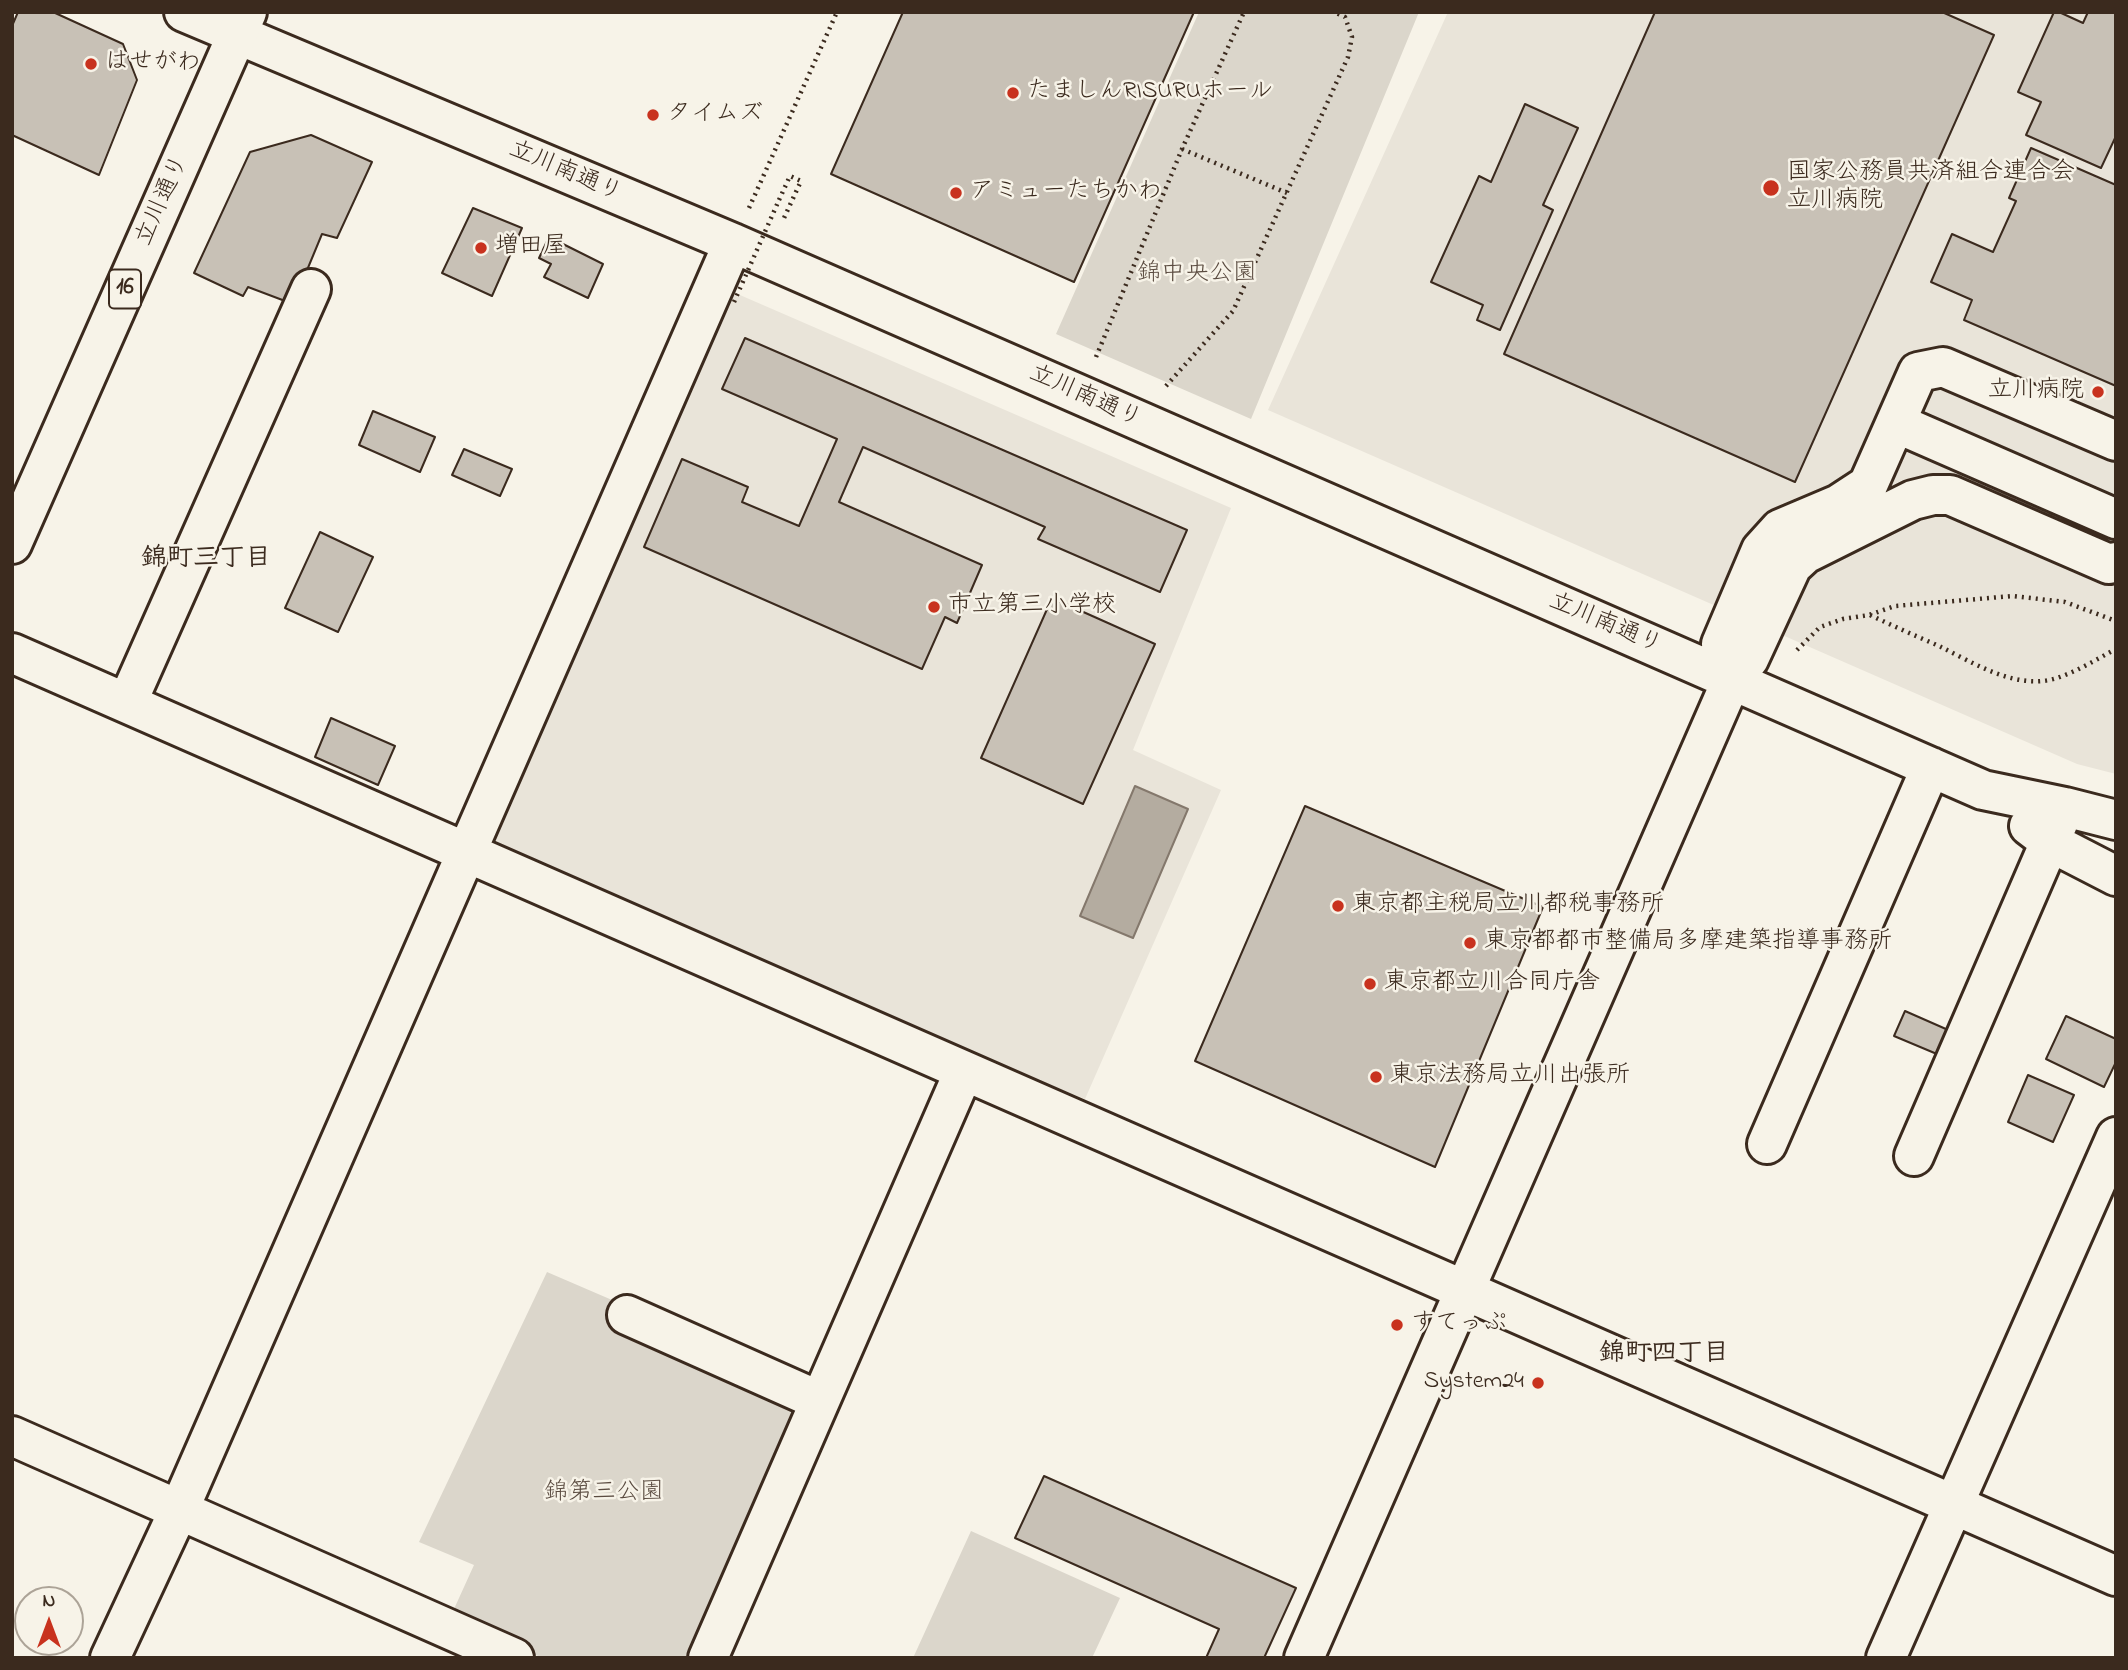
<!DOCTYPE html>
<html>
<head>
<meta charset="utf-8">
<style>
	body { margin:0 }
	#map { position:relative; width:2128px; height:1670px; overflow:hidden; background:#f7f3e8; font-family:"Indie Flower",sans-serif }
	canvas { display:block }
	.frame { position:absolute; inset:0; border:14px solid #3b2a1e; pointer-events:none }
	.north { position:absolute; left:14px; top:1586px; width:70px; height:70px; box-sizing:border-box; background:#f7f3e8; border:2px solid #aca397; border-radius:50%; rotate:0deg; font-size:19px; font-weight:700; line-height:28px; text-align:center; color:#3b2a1e }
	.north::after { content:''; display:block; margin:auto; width:24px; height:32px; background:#c8321e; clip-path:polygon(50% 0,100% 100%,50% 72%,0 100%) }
</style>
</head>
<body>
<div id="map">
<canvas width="2128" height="1670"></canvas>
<div class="frame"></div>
<div class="north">N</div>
</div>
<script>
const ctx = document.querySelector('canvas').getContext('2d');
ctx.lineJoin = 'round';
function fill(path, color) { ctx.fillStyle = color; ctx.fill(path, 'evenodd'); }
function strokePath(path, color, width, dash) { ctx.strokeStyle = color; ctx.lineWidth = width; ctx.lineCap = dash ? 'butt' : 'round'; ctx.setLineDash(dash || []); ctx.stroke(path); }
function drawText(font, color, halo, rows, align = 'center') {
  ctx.font = font + ' "Indie Flower","Klee One",sans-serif'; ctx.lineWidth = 5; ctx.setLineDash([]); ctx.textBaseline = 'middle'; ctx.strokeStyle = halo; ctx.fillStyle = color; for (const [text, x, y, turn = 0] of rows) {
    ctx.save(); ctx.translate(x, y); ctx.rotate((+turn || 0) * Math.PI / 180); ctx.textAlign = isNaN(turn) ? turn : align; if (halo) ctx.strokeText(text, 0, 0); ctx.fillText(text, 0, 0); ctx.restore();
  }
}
const built = new Path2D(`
	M1448,12H2116V774L2077,764L1268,410Z
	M733,292L1231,508L1133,750L1221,790L1085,1099L466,852Z`);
const green = new Path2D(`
	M1199,12H1419L1251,419L1056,334Z
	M547,1272L619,1303L806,1403L693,1658H543L449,1620L474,1565L419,1542Z
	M971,1531L1120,1598L1092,1658H913Z`);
const water = new Path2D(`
	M1135,786L1188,809L1133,938L1080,916Z`);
const building = new Path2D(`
	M18,12H53L123,44L137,80L99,175L12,135V26Z
	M903,12H1194L1074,282L831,174Z
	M1655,12H1942L1994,35L1795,482L1504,354Z
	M2054,12H2059L2083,23L2088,12H2116V136L2101,168L2026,135L2041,102L2018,92Z
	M1525,104L1578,128L1543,205L1553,210L1500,330L1477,320L1483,305L1431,282L1479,176L1491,182Z
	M311,135L372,162L337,238L322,234L293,304L248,287L243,296L194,273L250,152Z
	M2031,148L2116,185V386L1964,320L1972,300L1931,282L1952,234L1993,252L2016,201L2009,198Z
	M473,208L522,228L492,296L442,273Z
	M549,237L603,264L588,298L544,277L551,264L539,258Z
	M745,338L1187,530L1160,592L1038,539L1045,527L863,447L839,502L982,565L957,623L945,617L922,669L644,547L682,459L748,487L742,502L799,526L837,439L722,389Z
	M373,411L435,437L420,472L359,445Z
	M464,449L512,469L500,496L452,475Z
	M320,532L373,557L338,632L285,608Z
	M1052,598L1155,644L1083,804L981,758Z
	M331,718L395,746L378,785L315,757Z
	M1305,806L1543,907L1435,1167L1195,1061Z
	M1905,1011L1955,1033L1944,1057L1894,1036Z
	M2066,1016L2116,1039V1062L2104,1087L2046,1059Z
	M2028,1075L2074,1095L2053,1142L2008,1122Z
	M1044,1476L1296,1588L1264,1658H1206L1219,1629L1015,1538Z`);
const path = new Path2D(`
	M1182,149L1287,193
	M779,200L790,176L801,181L784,218
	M749,208L837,12
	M1096,357L1182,149L1244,12
	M1166,386L1233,311L1348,57L1352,37L1345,17L1334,12
	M1870,615C1893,626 1916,636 1939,646C1974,663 2017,691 2057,678C2078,671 2097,659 2116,649
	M1797,650L1820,627L1843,619L1869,615L1895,606L2013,596L2065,602L2116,621`);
const minor = new Path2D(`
	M184,12L733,243L1983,790L2065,807L2116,820
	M1896,423L2116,519
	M2116,441L1943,367L1918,372L1868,485L1839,504L1780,529L1761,550L1721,644L1732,679L1749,659L1792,566L1805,554L1913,500L1933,495H1950L2109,564L2116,562
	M12,653L2116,1576
	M127,703L311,289
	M2029,826L2050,842L2116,876
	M1767,1144L1931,767
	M1914,1156L2065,807
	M627,1315L820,1401
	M12,1436L514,1658
	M110,1658L179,1510L733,243
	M708,1658L964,1071
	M1304,1658L1732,679
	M1886,1658L2116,1137`);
const major = new Path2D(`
	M12,544L247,12`);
const pathBridge = new Path2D(`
	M734,302L779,200`);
const markers = [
	[91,64,7,"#c8321e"],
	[1013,93,7,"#c8321e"],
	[653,115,7,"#c8321e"],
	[1771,188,9,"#c8321e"],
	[956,193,7,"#c8321e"],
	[481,248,7,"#c8321e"],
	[2098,392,7,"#c8321e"],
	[934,607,7,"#c8321e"],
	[1338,906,7,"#c8321e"],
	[1470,943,7,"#c8321e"],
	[1370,984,7,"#c8321e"],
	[1376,1077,7,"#c8321e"],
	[1397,1325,7,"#c8321e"],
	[1538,1383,7,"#c8321e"]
];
const shields = [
	[125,289,32]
];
const shieldNames = [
	["16",125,289]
];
const poiNames = [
	["はせがわ",105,64],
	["たましんRISURUホール",1027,93],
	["タイムズ",667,115],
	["国家公務員共済組合連合会",1787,174],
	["立川病院",1787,202],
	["アミューたちかわ",970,193],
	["増田屋",495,248],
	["立川病院",2084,392,"right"],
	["市立第三小学校",948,607],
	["東京都主税局立川都税事務所",1352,906],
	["東京都都市整備局多摩建築指導事務所",1484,943],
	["東京都立川合同庁舎",1384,984],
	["東京法務局立川出張所",1390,1077],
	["すてっぷ",1411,1325],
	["System24",1524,1383,"right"]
];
const streetNames = [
	["立川南通り",565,173,23],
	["立川通り",164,201,-66],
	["立川南通り",1085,398,24],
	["立川南通り",1605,625,23]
];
const parkNames = [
	["錦中央公園",1197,275],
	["錦第三公園",604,1494]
];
const neighbourhoodNames = [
	["錦町三丁目",206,561],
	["錦町四丁目",1664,1356]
];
fill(built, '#e9e4d9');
fill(green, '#dbd6cb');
fill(water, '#b4aca0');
strokePath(water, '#84786c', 2);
fill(building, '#c8c1b6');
strokePath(building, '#3b2a1e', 2);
strokePath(minor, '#3b2a1e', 44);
strokePath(major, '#3b2a1e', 44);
strokePath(path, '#3b2a1e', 4.5, [2, 5]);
strokePath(minor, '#f7f3e8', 38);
strokePath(major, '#f7f3e8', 38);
strokePath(pathBridge, '#3b2a1e', 4.5, [2, 5]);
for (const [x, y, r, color] of markers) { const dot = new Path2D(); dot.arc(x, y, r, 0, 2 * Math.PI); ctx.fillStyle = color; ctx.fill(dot); strokePath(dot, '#f7f3e8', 2.5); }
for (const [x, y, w] of shields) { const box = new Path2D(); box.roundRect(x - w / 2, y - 19.5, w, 39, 5); ctx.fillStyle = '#f7f3e8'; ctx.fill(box); strokePath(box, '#3b2a1e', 2); }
drawText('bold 23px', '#3b2a1e', null, shieldNames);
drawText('24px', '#3b2a1e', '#f7f3e8', poiNames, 'left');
drawText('24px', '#3b2a1e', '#f7f3e8', streetNames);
drawText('24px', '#5b4c41', '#f7f3e8', parkNames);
drawText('bold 26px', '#3b2a1e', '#f7f3e8', neighbourhoodNames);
</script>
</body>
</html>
